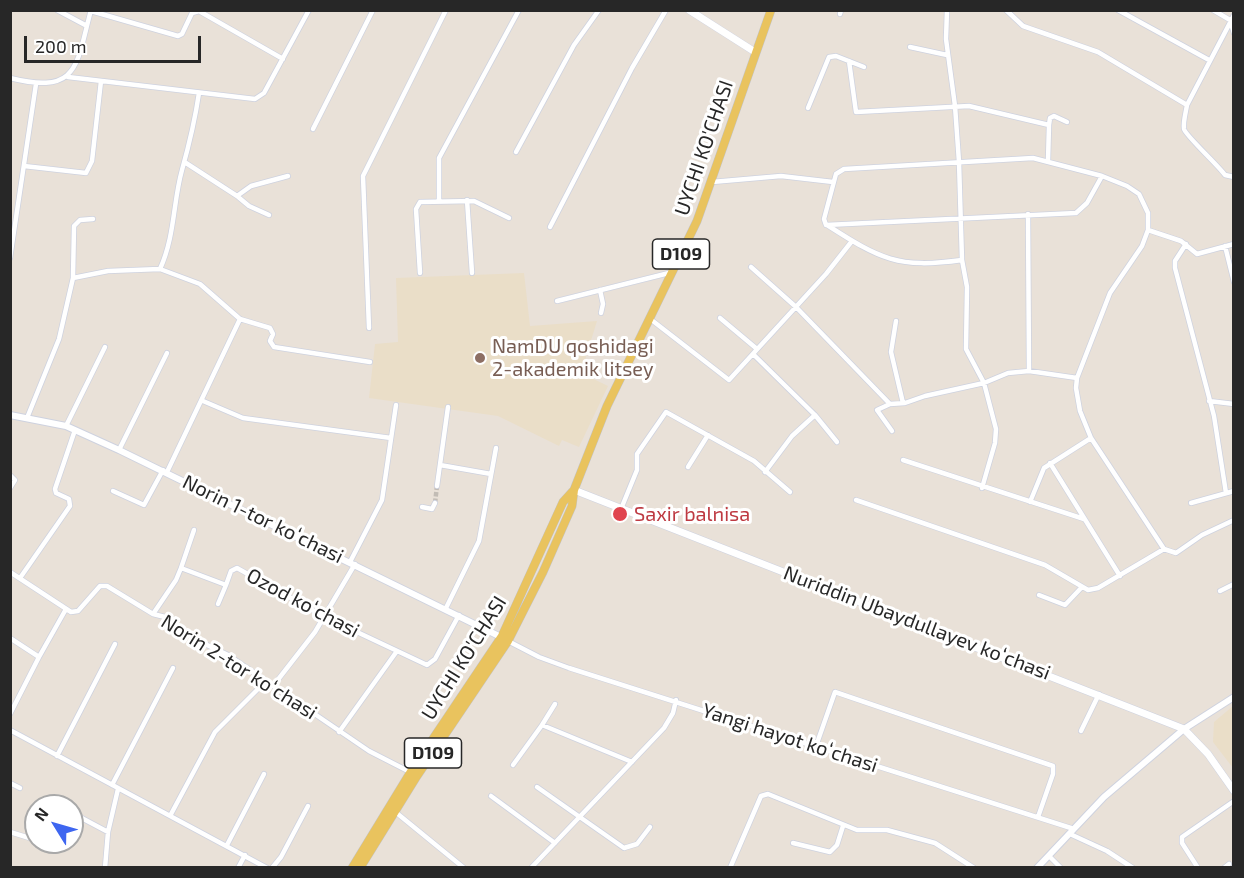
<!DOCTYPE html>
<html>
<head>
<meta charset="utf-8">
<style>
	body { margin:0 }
	#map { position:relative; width:1244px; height:878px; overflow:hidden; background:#e9e1d8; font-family:"Exo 2",sans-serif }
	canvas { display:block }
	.frame { position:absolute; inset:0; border:12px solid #272727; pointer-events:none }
	.north { position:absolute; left:24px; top:794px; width:60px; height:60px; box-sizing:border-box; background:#fff; border:2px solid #a9a9a9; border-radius:50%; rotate:307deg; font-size:16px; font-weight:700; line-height:24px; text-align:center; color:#272727 }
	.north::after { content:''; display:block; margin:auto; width:21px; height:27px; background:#3e66f0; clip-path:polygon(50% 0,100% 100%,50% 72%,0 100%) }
	.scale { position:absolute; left:24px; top:36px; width:177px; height:27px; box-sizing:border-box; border:3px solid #272727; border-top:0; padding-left:8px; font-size:18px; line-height:21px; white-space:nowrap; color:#272727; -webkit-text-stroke:4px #fff; paint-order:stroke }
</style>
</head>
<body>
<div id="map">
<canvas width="1244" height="878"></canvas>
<div class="frame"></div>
<div class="north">N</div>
<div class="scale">200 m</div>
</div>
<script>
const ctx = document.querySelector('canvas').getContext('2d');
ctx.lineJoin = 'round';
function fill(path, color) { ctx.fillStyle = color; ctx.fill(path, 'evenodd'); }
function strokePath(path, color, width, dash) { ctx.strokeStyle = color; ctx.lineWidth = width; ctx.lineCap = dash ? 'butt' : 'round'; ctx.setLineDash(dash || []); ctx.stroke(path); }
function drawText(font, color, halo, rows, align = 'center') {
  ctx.font = font + ' "Exo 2",sans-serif'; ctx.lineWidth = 6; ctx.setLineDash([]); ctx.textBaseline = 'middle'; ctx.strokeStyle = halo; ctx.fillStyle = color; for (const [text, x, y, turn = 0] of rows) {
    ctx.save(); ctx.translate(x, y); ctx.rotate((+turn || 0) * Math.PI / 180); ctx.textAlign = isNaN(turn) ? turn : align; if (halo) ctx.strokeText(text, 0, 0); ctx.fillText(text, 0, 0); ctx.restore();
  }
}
const education = new Path2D(`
	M524,273L530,326L597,321L581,373L608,386L579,447L562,440L559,446L498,416L369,398L375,344L398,342L396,278Z
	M1233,706V768L1213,742L1214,722Z`);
const minorTunnel = new Path2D(`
	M435,503L437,486`);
const minor = new Path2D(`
	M57,10L87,26
	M947,10L946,39L955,106L959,162L962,260L967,287L966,349L984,383L996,429L995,443L982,488
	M1006,10L1023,26L1098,52L1187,105C1186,112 1183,121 1184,129C1185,135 1218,165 1225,175L1234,177
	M1118,10L1209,60
	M1213,10L1230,20L1234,33
	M91,11L178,36L182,34L192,13L199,11L283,59
	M840,14L841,10
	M910,47L947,55
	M849,61L856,112L969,106L1049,125L1048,161
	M68,77L255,99L264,93L309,10
	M10,78C79,95 76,66 91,10
	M1187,105L1234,15
	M808,108L829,57L836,56L864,67
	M1049,125L1050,118L1054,116L1067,122
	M313,129L373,10
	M516,152L574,45L599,10
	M186,163L237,196L251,186L288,176
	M24,166L86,173L92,161L101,81
	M1102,176L1087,203L1076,213L826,225L824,219L836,174L844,169L1033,158L1102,176L1127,186L1139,194L1148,213V230L1142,246L1110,293L1077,378L1076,388L1080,411L1091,438L1164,549L1176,553L1202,535L1234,520
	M712,182L781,176L833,182
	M237,196L249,206L269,215
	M467,200L472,273
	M439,201V158L519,10
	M1028,214L1029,371
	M827,225C880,259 898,269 962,260
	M550,227L632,68L666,10
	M1148,230L1181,241L1197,254L1234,244
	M1186,244L1175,261V268L1214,416L1226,493
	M1225,246L1234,282
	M10,258L36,84
	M751,267L796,307L890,404L905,403L925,396L984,383L1008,373L1029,371L1077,378
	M160,269L200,284L240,319L270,328L273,334L270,341L274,347L370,362
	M420,273L416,209L420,202L474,201L509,218
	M73,278L74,226L80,220L93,219
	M600,290L603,304L601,313
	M557,301L673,272
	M649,318L729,380L826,274L852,241
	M720,318L757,349
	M896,321L891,352L903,403
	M369,328L363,176L446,10
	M753,354L815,415L792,436L765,472
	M203,401L243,418L391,438
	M1209,401L1234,404
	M890,404L877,410L892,431
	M815,415L837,442
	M27,418L59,339L73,278L108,271L160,269C175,236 173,202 182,170C189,145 195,120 199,93
	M66,426L105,347
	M119,450L167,353
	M903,460L1084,519
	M1050,463L1120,576
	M440,465L491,474
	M688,467L708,435
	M167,472L240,319
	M10,475L15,480L10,488
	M437,486L448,407
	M113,491L144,505L163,470
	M856,500L1045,565L1088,590L1098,588L1164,549
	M1030,502L1044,468L1091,438
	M1191,503L1234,491
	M422,507L432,509L435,503
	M621,509L637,470V454L666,412L754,461L790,492
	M350,562L382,500L396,405
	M181,568L194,530
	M10,572L71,612L78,611L100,586H107L153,614L165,617L205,644L228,655L369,751L412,773
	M20,578L70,506L69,499L56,493L55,489L75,430
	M1220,591L1234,584
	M1039,595L1065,605L1082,587
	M218,604L226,585
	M446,608L479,541L496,448
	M153,614L176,580L181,568L226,585L231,571L237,568L323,616L427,665L435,659L459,615
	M10,638L39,657L66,609
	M508,641L539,657L569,668L1074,829
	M273,686L315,632L355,564
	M10,714L39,657
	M542,725L555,704
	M10,730L267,868
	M1081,731L1099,694
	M339,732L397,651
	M816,746L835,692L1053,766V774L1038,817
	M57,756L115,644
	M513,765L542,725L632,762
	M10,783L20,788
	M112,785L173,668
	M537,787L624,848L637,844L650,827
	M491,796L555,843
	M393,810L464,868
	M76,815L108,832
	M170,816L215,732L266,681
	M10,832L36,840
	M1070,834L1107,851L1133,868
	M44,842L60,849
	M793,843L830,852L837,845L843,826
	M227,845L264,774
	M1049,856L1061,868
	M105,868L108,832L118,789
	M238,868L245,855
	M272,868L281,857L308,806
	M531,868L664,728L673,713L676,700
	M730,868L761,796L768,794L857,830H887L935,843L974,868
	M1198,868L1182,843V837L1234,801
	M1224,868L1229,864`);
const tertiary = new Path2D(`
	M10,415L66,426L119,450L505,639
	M1037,868L1104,797L1184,729L1234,697`);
const secondary = new Path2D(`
	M689,10L755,52
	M574,490L1184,729L1208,754L1234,791`);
const primary = new Path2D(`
	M352,868L410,773L502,636L563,502L573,491
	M360,868L417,776L508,641L543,572L572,506L574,490L607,406L697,221L771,10`);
const markers = [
	[480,358,6,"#8d6e63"],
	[620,514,8,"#e0444e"]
];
const shields = [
	[681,254,57],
	[433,753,57]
];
const shieldNames = [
	["D109",681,254],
	["D109",433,753]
];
const streetNames = [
	["UYCHI KO'CHASI",704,148,-71],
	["Norin 1-tor koʻchasi",263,519,26],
	["Ozod koʻchasi",303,603,28],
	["Nuriddin Ubaydullayev koʻchasi",917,623,21],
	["UYCHI KO'CHASI",464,658,-58],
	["Norin 2-tor koʻchasi",239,667,32],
	["Yangi hayot koʻchasi",790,738,18]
];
const educationNames = [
	["NamDU qoshidagi",492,346],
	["2-akademik litsey",492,369]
];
const healthNames = [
	["Saxir balnisa",634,514]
];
fill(education, '#eadec8');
strokePath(minorTunnel, '#c2bcb5', 4.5, [4.5, 2]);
strokePath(minor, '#ced2df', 6);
strokePath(tertiary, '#ced2df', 8);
strokePath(secondary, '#ced2df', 8);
strokePath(primary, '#c3c3c3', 9);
strokePath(minor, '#fff', 4.5);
strokePath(tertiary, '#fff', 6);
strokePath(secondary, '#fff', 7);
strokePath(primary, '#e9c35e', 8);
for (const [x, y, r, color] of markers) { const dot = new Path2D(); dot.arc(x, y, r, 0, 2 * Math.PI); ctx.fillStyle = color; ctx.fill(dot); strokePath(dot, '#fff', 2); }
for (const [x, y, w] of shields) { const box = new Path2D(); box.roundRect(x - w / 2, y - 15, w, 30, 4.5); ctx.fillStyle = '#fff'; ctx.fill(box); strokePath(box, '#272727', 1.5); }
drawText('bold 18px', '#272727', null, shieldNames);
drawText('20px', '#272727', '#fff', streetNames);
drawText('20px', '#785e54', '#fff', educationNames, 'left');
drawText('20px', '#be3a42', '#fff', healthNames, 'left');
</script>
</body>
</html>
